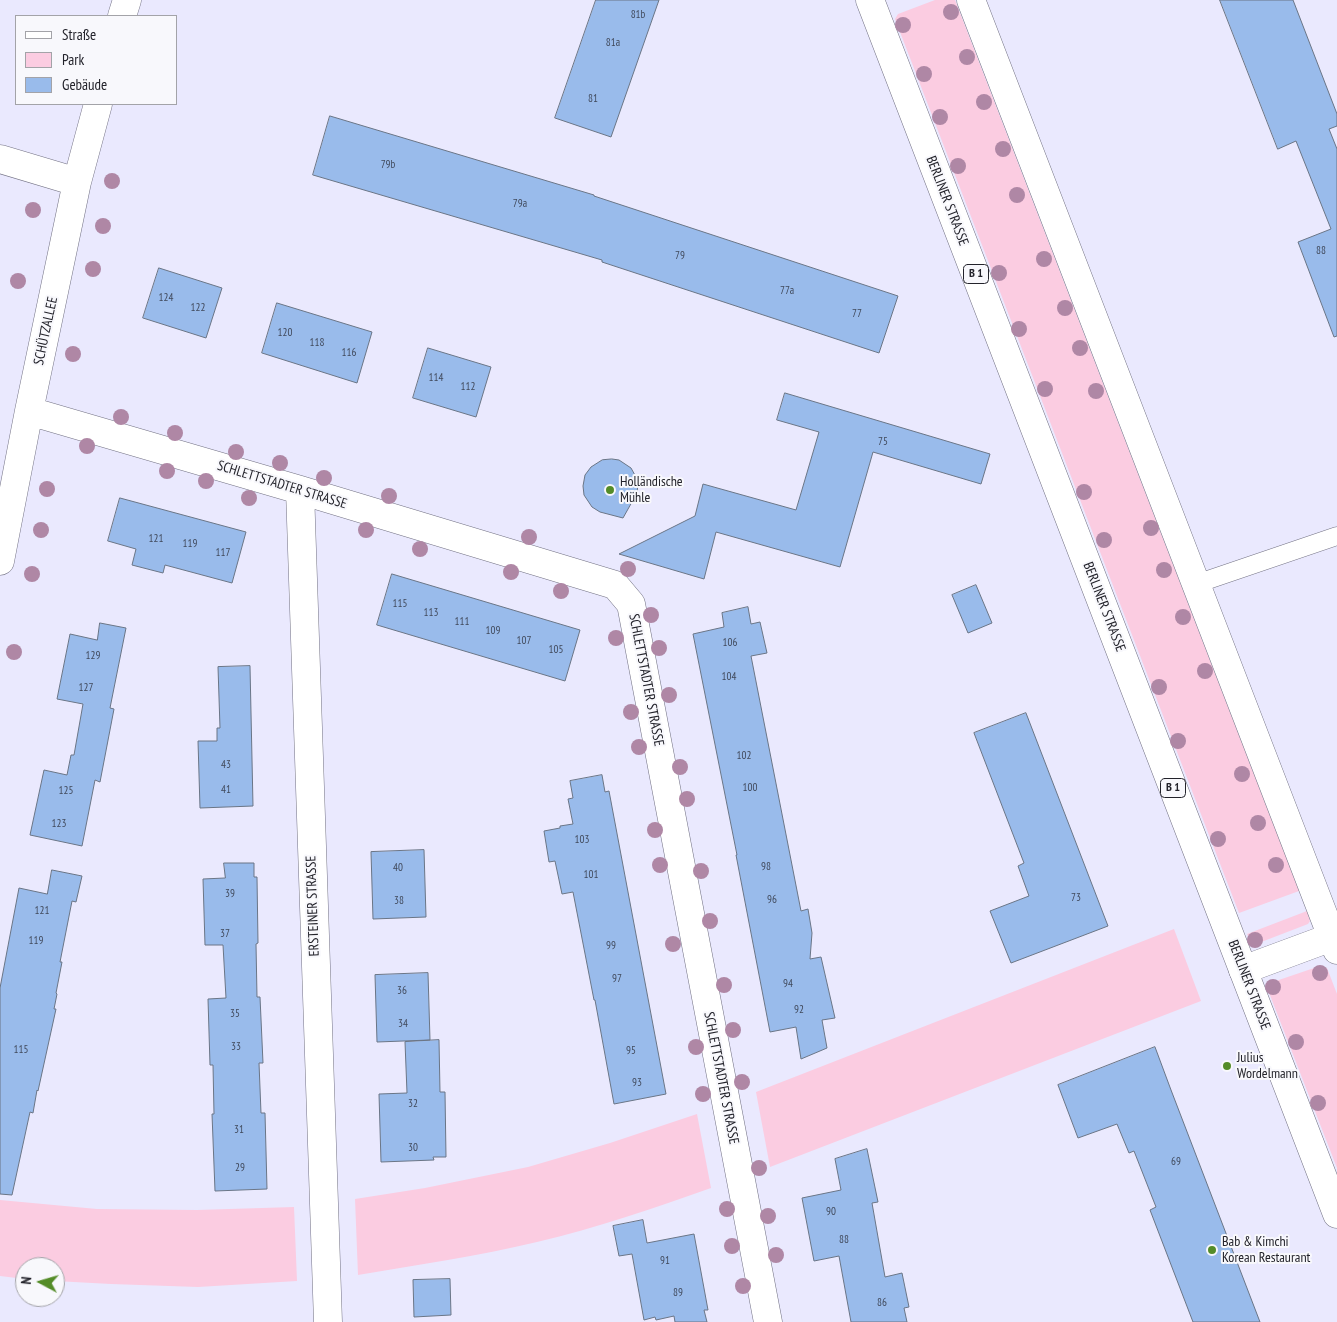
<!DOCTYPE html>
<html>
<head>
<meta charset="utf-8">
<style>
	body { margin:0 }
	#map { position:relative; width:1337px; height:1322px; overflow:hidden; background:#eae9fe; font-family:"PT Sans Narrow",sans-serif }
	canvas { display:block }
	.legend { position:absolute; left:15px; top:15px; width:162px; height:90px; box-sizing:border-box; background:#f8f8fc; border:1px solid #a3a3a8; margin:0; padding:6px 9px; list-style:none; font-size:15px; color:#23232b }
	.legend li { display:flex; align-items:center; gap:10px; height:25px }
	.legend b { width:25px; border:1px solid #a3a3a8 }
	.north { position:absolute; left:15px; top:1257px; width:50px; height:50px; box-sizing:border-box; background:#f8f8fc; border:1px solid #a3a3a8; border-radius:50%; rotate:276deg; font-size:14px; font-weight:700; line-height:20px; text-align:center; color:#23232b }
	.north::after { content:''; display:block; margin:auto; width:18px; height:22px; background:#548c28; clip-path:polygon(50% 0,100% 100%,50% 72%,0 100%) }
</style>
</head>
<body>
<div id="map">
<canvas width="1337" height="1322"></canvas>
<ul class="legend">
<li><b style="height:6px;background:#fff"></b>Straße</li>
<li><b style="height:14px;background:#fbcce1"></b>Park</li>
<li><b style="height:14px;background:#99bbeb"></b>Gebäude</li>
</ul>
<div class="north">N</div>
</div>
<script>
const ctx = document.querySelector('canvas').getContext('2d');
ctx.lineJoin = 'round';
function fill(path, color) { ctx.fillStyle = color; ctx.fill(path, 'evenodd'); }
function strokePath(path, color, width, dash) { ctx.strokeStyle = color; ctx.lineWidth = width; ctx.lineCap = dash ? 'butt' : 'round'; ctx.setLineDash(dash || []); ctx.stroke(path); }
function drawText(font, color, halo, rows, align = 'center') {
  ctx.font = font + ' "PT Sans Narrow",sans-serif'; ctx.lineWidth = 4; ctx.setLineDash([]); ctx.textBaseline = 'middle'; ctx.strokeStyle = halo; ctx.fillStyle = color; for (const [text, x, y, turn = 0] of rows) {
    ctx.save(); ctx.translate(x, y); ctx.rotate((+turn || 0) * Math.PI / 180); ctx.textAlign = isNaN(turn) ? turn : align; if (halo) ctx.strokeText(text, 0, 0); ctx.fillText(text, 0, 0); ctx.restore();
  }
}
const green = new Path2D(`
	M935,0H955L1299,891L1239,913L895,19L898,14Z
	M1307,911L1310,921L1308,924L1256,944L1251,942L1247,934Z
	M1174,929L1201,1001L770,1167L756,1092Z
	M1317,967L1327,968L1337,994V1168L1268,990L1270,983Z
	M697,1114L711,1188C654,1208 597,1228 537,1242C478,1256 418,1265 358,1275L355,1199L425,1188L528,1167L610,1143Z
	M0,1200L97,1209L197,1210L294,1207L297,1281L198,1287L111,1284L55,1281V1267H25V1279L0,1276Z`);
const building = new Path2D(`
	M596,0H659L611,137L555,118Z
	M1220,0H1293L1337,114V126L1329,129L1337,149V336L1334,337L1298,242L1331,229L1296,141L1278,149Z
	M330,116L594,195V196L898,296L879,353L602,262V260L313,175Z
	M159,268L222,288L206,338L143,318Z
	M277,303L372,332L357,383L262,353Z
	M428,348L491,367L476,417L413,398Z
	M785,393L990,454L981,484L873,452L840,567L716,532L704,579L619,554L695,516L703,484L796,510L819,432L777,420Z
	M612,459L619,460L631,468L636,477L638,484L637,493L623,518L600,512L592,507L584,495L583,486L585,475L591,467L602,460Z
	M120,498L246,532L232,583L165,565L163,573L132,565L136,549L108,541Z
	M392,574L580,630L565,681L377,625Z
	M976,585L992,623L968,633L952,595Z
	M748,607L751,624L760,622L767,653L751,656L801,911L808,909L812,933L810,959L821,957L835,1018L822,1020L827,1048L801,1059L796,1027L770,1032L736,855H737L693,634L724,627L722,613Z
	M100,623L126,628L110,708L114,709L100,782L95,780L82,846L30,835L44,770L67,775L71,755H74L83,704L57,699L70,634L97,640Z
	M250,666L253,806L200,808L198,741H217V728H220L218,667Z
	M1026,713L1108,926L1011,963L990,911L1029,896L1018,866L1024,863L974,733Z
	M602,775L605,792L609,791L666,1094L614,1104L595,1000H594L573,892L562,894L555,861L549,862L544,831L560,828V826L573,824L568,799L573,798L570,781Z
	M424,850L426,917L373,919L371,852Z
	M224,863H254V877H257L258,943L256,944L257,997H260L263,1063H259L261,1113H265L267,1189L215,1191L212,1114H214L213,1065H210L208,999L226,998L223,945H205L203,879L225,878Z
	M52,870L82,876L76,902L72,901L60,962H62L56,993L57,994L54,1009H56L38,1091L37,1090L33,1113L30,1112L12,1195L0,1194V988L19,888L47,894Z
	M428,973L430,1040L377,1042L375,975Z
	M439,1040L440,1092H445L446,1157H433L434,1160L381,1162L379,1094L407,1093L405,1042Z
	M1155,1047L1171,1090L1260,1322H1193L1150,1210L1156,1207L1134,1151L1129,1153L1117,1124L1078,1138L1058,1085Z
	M867,1149L878,1202L872,1203L885,1277L902,1273L909,1307L904,1308L907,1322H851L839,1256L814,1261L802,1198L841,1190L835,1159Z
	M643,1220L647,1243L694,1234L708,1310H704L707,1322H675L674,1316L656,1320L655,1317L644,1320L632,1254L619,1256L613,1226Z
	M450,1279L451,1315L414,1317L413,1280Z`);
const service = new Path2D(`
	M1196,584L1337,536`);
const minor = new Path2D(`
	M122,16L127,0
	M0,159L77,182
	M29,411L300,490L615,585L631,604L768,1322
	M300,490L328,1322
	M0,561L29,411L77,182L98,104
	M1243,970L1332,937`);
const primary = new Path2D(`
	M870,0L1337,1214
	M971,0L1337,950`);
const trees = [
	[951,12],
	[903,25],
	[967,57],
	[924,74],
	[984,102],
	[940,117],
	[1003,149],
	[958,166],
	[112,181],
	[1017,195],
	[33,210],
	[103,226],
	[1044,259],
	[93,269],
	[999,273],
	[18,281],
	[1065,308],
	[1019,329],
	[1080,348],
	[73,354],
	[1045,389],
	[1096,391],
	[121,417],
	[175,433],
	[87,446],
	[236,452],
	[280,463],
	[167,471],
	[324,478],
	[206,481],
	[47,489],
	[1084,492],
	[389,496],
	[249,498],
	[1151,528],
	[41,530],
	[366,530],
	[529,537],
	[1104,540],
	[420,549],
	[628,569],
	[1164,570],
	[511,572],
	[32,574],
	[561,591],
	[651,615],
	[1183,617],
	[616,638],
	[659,648],
	[14,652],
	[1205,671],
	[1159,687],
	[669,695],
	[631,712],
	[1178,741],
	[639,747],
	[680,767],
	[1242,774],
	[687,799],
	[1258,823],
	[655,830],
	[1218,839],
	[660,865],
	[1276,865],
	[701,871],
	[710,921],
	[1255,940],
	[673,944],
	[1320,973],
	[724,985],
	[1273,987],
	[733,1030],
	[1296,1042],
	[696,1047],
	[742,1082],
	[703,1094],
	[1318,1103],
	[759,1168],
	[727,1209],
	[768,1216],
	[732,1246],
	[776,1255],
	[743,1286]
];
const markers = [
	[610,490,5,"#548c28"],
	[1227,1066,5,"#548c28"],
	[1212,1250,5,"#548c28"]
];
const numberNames = [
	["81b",638,15],
	["81a",613,43],
	["81",593,99],
	["79b",388,165],
	["79a",520,204],
	["88",1321,251],
	["79",680,256],
	["77a",787,291],
	["124",166,298],
	["122",198,308],
	["77",857,314],
	["120",285,333],
	["118",317,343],
	["116",349,353],
	["114",436,378],
	["112",468,387],
	["75",883,442],
	["121",156,539],
	["119",190,544],
	["117",223,553],
	["115",400,604],
	["113",431,613],
	["111",462,622],
	["109",493,631],
	["107",524,641],
	["106",730,643],
	["105",556,650],
	["129",93,656],
	["104",729,677],
	["127",86,688],
	["102",744,756],
	["43",226,765],
	["100",750,788],
	["41",226,790],
	["125",66,791],
	["123",59,824],
	["103",582,840],
	["98",766,867],
	["40",398,868],
	["101",591,875],
	["39",230,894],
	["73",1076,898],
	["96",772,900],
	["38",399,901],
	["121",42,911],
	["37",225,934],
	["119",36,941],
	["99",611,946],
	["97",617,979],
	["94",788,984],
	["36",402,991],
	["92",799,1010],
	["35",235,1014],
	["34",403,1024],
	["33",236,1047],
	["115",21,1050],
	["95",631,1051],
	["93",637,1083],
	["32",413,1104],
	["31",239,1130],
	["30",413,1148],
	["69",1176,1162],
	["29",240,1168],
	["90",831,1212],
	["88",844,1240],
	["91",665,1261],
	["89",678,1293],
	["86",882,1303]
];
const shields = [
	[976,274,25],
	[1173,788,25]
];
const shieldNames = [
	["B 1",976,274],
	["B 1",1173,788]
];
const streetNames = [
	["BERLINER STRASSE",947,201,69],
	["SCHÜTZALLEE",46,331,-78],
	["SCHLETTSTADTER STRASSE",282,485,17],
	["BERLINER STRASSE",1104,607,69],
	["SCHLETTSTADTER STRASSE",646,680,79],
	["ERSTEINER STRASSE",313,906,-92],
	["BERLINER STRASSE",1249,985,69],
	["SCHLETTSTADTER STRASSE",721,1078,79]
];
const poiNames = [
	["Holländische",620,482],
	["Mühle",620,498],
	["Julius",1237,1058],
	["Wordelmann",1237,1074],
	["Bab & Kimchi",1222,1242],
	["Korean Restaurant",1222,1258]
];
fill(green, '#fbcce1');
fill(building, '#99bbeb');
strokePath(building, '#6a7586', 1);
strokePath(service, '#737284', 19);
strokePath(minor, '#737284', 29);
strokePath(primary, '#737284', 29);
strokePath(service, '#fff', 18);
strokePath(minor, '#fff', 28);
strokePath(primary, '#fff', 28);
ctx.fillStyle = '#af87a5';
for (const [x, y] of trees) { ctx.beginPath(); ctx.arc(x, y, 8, 0, 2 * Math.PI); ctx.fill(); }
for (const [x, y, r, color] of markers) { const dot = new Path2D(); dot.arc(x, y, r, 0, 2 * Math.PI); ctx.fillStyle = color; ctx.fill(dot); strokePath(dot, '#f8f8fc', 2); }
drawText('11px', '#40495b', null, numberNames);
for (const [x, y, w] of shields) { const box = new Path2D(); box.roundRect(x - w / 2, y - 9.5, w, 19, 4); ctx.fillStyle = '#f8f8fc'; ctx.fill(box); strokePath(box, '#23232b', 1); }
drawText('bold 12px', '#23232b', null, shieldNames);
drawText('14px', '#23232b', '#f8f8fc', streetNames);
drawText('14px', '#23232b', '#f8f8fc', poiNames, 'left');
</script>
</body>
</html>
